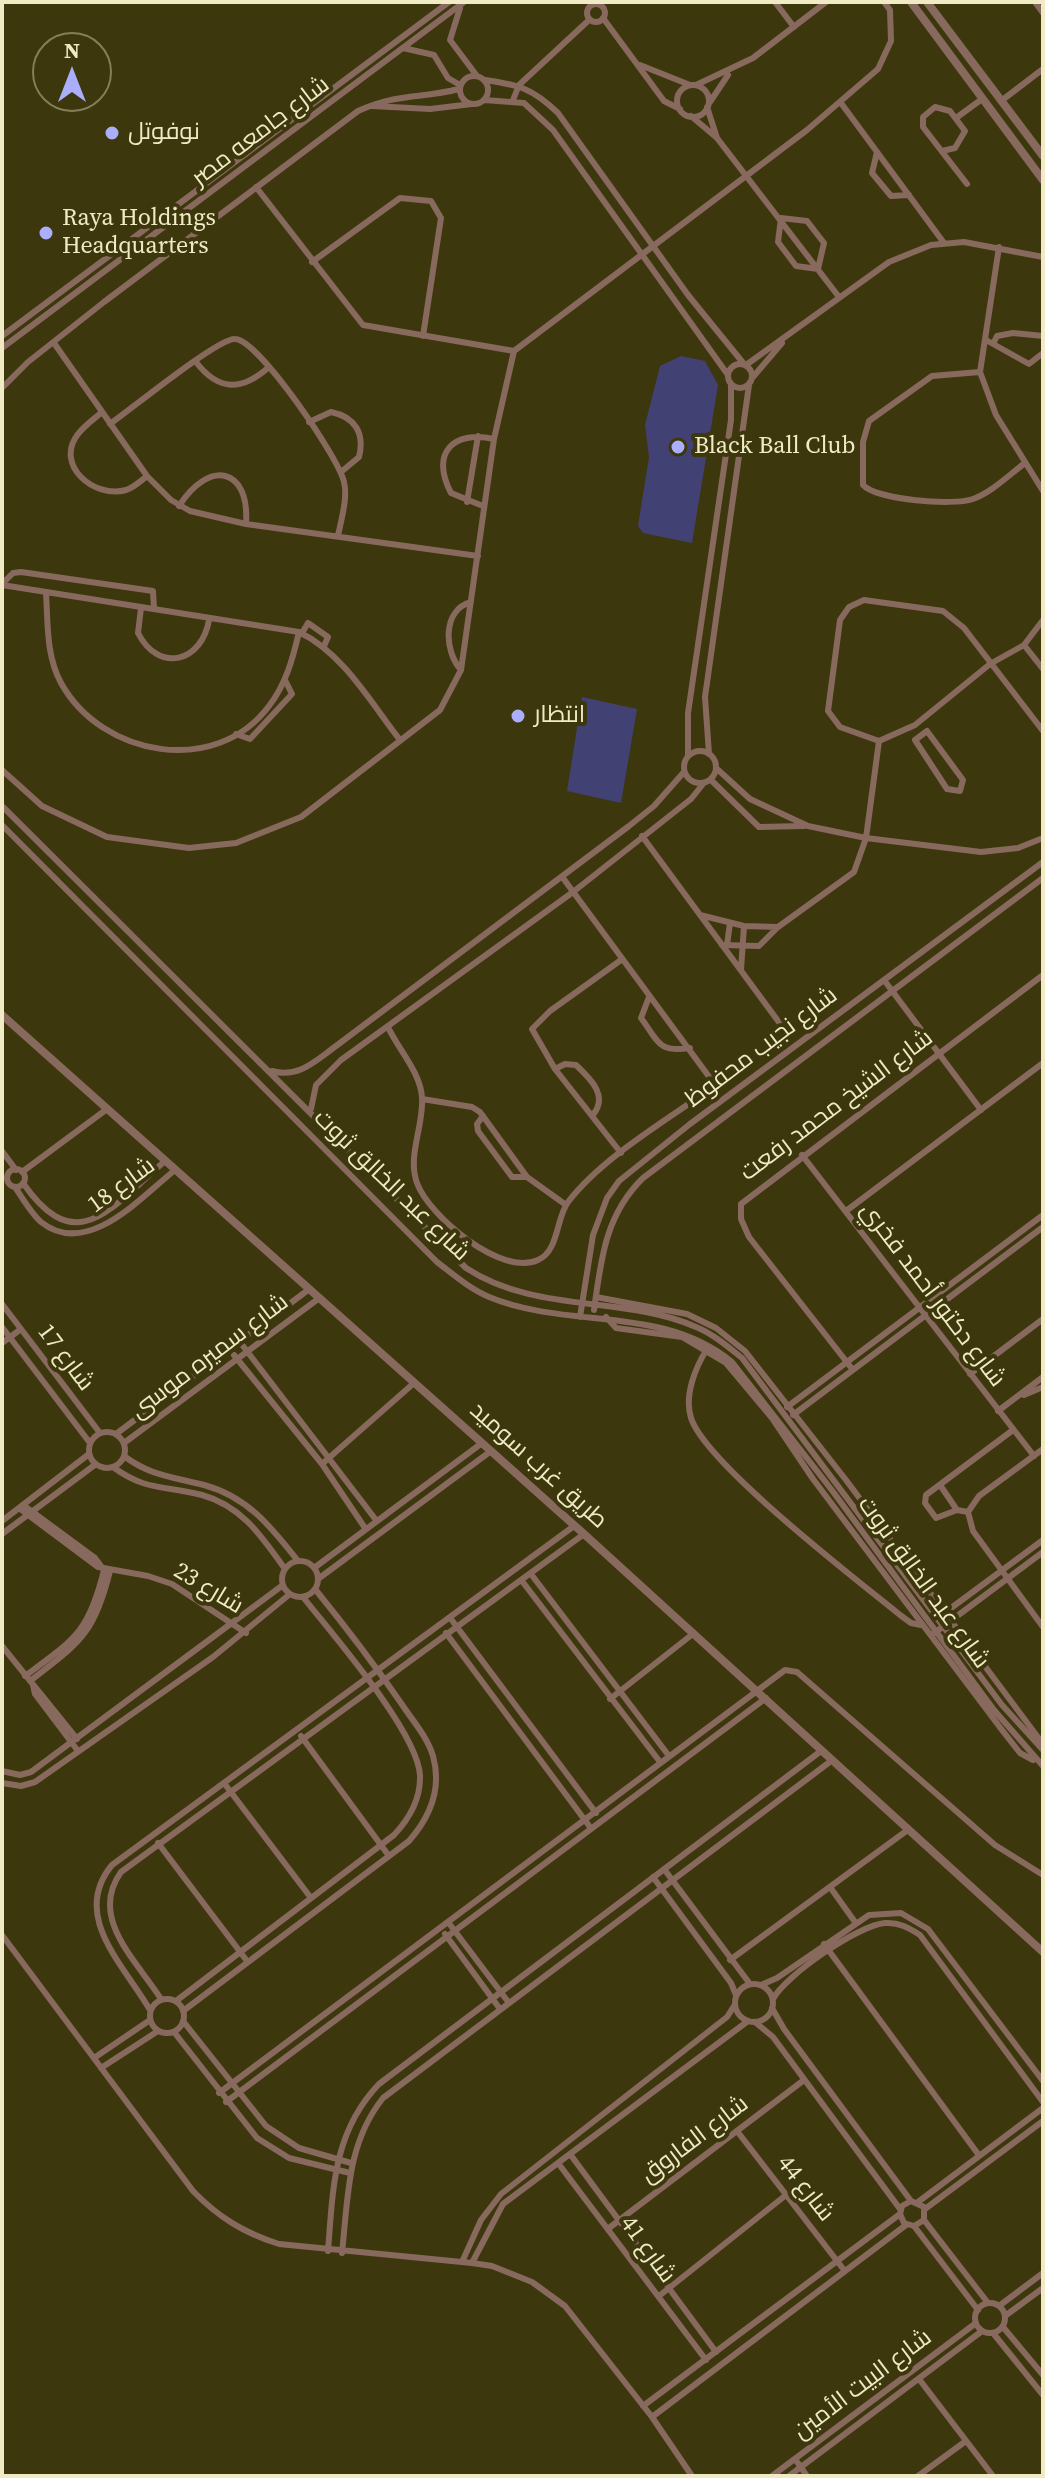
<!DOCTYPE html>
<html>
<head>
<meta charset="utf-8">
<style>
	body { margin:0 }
	#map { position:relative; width:1045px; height:2478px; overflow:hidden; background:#3d370d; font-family:"Source Serif 4",serif }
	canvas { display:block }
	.frame { position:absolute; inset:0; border:4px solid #f0ebc5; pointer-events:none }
	.north { position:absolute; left:32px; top:32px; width:80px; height:80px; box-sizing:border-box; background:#3d370d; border:2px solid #857f57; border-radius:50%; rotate:0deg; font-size:22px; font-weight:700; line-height:32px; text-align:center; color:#f0ebc5 }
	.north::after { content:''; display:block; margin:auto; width:28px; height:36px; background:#abaffb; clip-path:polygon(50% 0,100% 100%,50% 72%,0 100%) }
</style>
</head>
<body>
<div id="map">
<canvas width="1045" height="2478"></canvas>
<div class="frame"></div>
<div class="north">N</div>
</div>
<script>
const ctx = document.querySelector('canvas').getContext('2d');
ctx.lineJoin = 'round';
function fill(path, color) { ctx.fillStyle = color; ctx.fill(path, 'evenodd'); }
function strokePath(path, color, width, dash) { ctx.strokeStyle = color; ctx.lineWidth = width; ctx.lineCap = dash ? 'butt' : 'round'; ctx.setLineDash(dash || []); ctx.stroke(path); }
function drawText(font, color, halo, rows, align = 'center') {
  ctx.font = font + ' "Source Serif 4",Cairo,serif'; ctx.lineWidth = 8; ctx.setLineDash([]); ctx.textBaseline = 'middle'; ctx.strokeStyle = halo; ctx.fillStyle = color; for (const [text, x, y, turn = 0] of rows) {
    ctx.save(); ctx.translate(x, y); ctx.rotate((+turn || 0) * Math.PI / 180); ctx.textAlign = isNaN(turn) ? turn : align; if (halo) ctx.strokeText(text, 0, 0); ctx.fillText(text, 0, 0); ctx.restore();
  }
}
const green = new Path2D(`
	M681,356L705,361L718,385L692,543L643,533L638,526L649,457L645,425L660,366Z
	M582,697L637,709L621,803L567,791Z`);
const minor = new Path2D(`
	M775,2L794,27
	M1035,2L1043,13
	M587 13a9 9 0 1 1 18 0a9 9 0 1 1-18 0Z
	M460,8L450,40L477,76
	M603,18L664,101L680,109
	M403,48L434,55L448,78L460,85
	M640,65L690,85
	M460 90a14 14 0 1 1 28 0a14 14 0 1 1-28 0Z
	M485,80C519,85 532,88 558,113L688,295L744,364
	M696,85L753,58L826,2
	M677 101a16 16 0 1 1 32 0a16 16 0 1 1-32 0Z
	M484,100L524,103L553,130L728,375
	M513,100L519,85L589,20
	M1001,101L1043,69
	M710,102L728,75
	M841,103L944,243
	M372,106L430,109L472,104
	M707,107L717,138
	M691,116L717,138L839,297
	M956,118L982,99
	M942,151L955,148L965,131L950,111L935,107L923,117V127L967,184
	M877,152L872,173L891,196L909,195
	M256,187L363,325L514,351
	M781,218L807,221L824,243L818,269L796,266L778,242Z
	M999,247L980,372L996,415L1043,491
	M312,262L400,198L431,201L441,218L423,336
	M2,336L449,2
	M986,340L1029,364L1043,353
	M994,342L997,336L1013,333L1043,336
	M54,343L147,476L171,500L190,511L246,524L478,556
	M2,348L464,2
	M196,362C219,392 242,391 269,367
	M728 376a12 12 0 1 1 24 0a12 12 0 1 1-24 0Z
	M746,365L889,262L931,245L964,242L1043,257
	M980,372L932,376L869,421L863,442V485C877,500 953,506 973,499C992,492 1009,475 1025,463
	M753,377L782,343
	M2,388L28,362L104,302L358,111C397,93 420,99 459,89
	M102,412C94,419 84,426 78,434C54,465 94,499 126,490C133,488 141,481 147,476
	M309,422L331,412C355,417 365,433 359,457L341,472
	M110,424C130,410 218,338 235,339C258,339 339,458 344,482C348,498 341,520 338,536
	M467,502L478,436
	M179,506C209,459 250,467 246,524
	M483,506L451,493C430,453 453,430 494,439
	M2,584L13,573L21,572L153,591L154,609
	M2,585L299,632C343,653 371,703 400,740
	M46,593C48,624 46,655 61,683C102,757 216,777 269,706C286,684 293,658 299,632
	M141,608L138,633C159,674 202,662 209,620
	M1043,620L1024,645L990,664L915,725L879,741L840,727L828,711L840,620L849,607L864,600L943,611L964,628L1043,731
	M302,633L308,623L328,637L324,646
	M1024,645L1043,669
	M461,670C444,651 442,610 471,602
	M927,731L963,780L960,791L947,789L915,740Z
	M236,734L250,739L292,694L285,680
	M684 767a16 16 0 1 1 32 0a16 16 0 1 1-32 0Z
	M709,754L705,697L749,385
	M688,755V713L731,420V385
	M716,768L750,799L808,826L866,838L981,852L1018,848L1043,838
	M2,770L42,806L107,837L189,848L236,843L301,817L440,710L461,670L494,439L514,351L807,130L878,69L891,41L890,10L884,2
	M711,780L759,827L804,826
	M2,806L466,1268C536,1314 623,1295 696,1327C713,1334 727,1346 742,1358L1002,1705L1043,1750
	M2,825L437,1262C454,1275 470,1289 489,1297C569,1330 661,1304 732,1362L831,1489L994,1710L1043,1766
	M642,836L781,1025
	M700,915L744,926L778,927L854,872L866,838L879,741
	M722,945L759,946L778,927
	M727,945L730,923
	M741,970L744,926
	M884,980L981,1110
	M649,997L641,1018C659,1042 658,1053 690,1048
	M388,1027C398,1049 421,1073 422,1098C424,1125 407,1156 417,1183C429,1216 501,1277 538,1260C559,1251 556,1218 568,1202C601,1159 662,1123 706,1092L710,1078L563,878
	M555,1069L565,1064L576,1065C592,1080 609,1097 592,1116
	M272,1071C297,1078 313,1063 332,1049L629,826L654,806L684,772
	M422,1099L472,1107L480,1112L527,1177L566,1205
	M311,1109L316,1085L341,1060L573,892L691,799L703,784
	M483,1116L477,1124L478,1131L512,1177H527
	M2,1151L16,1170
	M621,1153L555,1069L532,1029L550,1011L621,960
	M802,1155L1034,1456
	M7 1178a9 9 0 1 1 18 0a9 9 0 1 1-18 0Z
	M22,1172L107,1109
	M23,1183C77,1261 112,1206 165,1161
	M15,1187C23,1199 31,1213 41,1222C87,1259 141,1197 175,1170
	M846,1211L1043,1063
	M596,1297L687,1314L716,1328L745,1351L846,1480L1043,1744
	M2,1304L100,1433
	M594,1310C601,1260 605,1215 643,1178L1043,878
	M580,1317L593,1235L607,1198L619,1181L690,1124L1043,862
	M606,1317L616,1328L682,1337L726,1363L772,1418L813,1479L1002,1730L1020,1753L1033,1760
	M2,1327L90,1443
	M240,1342L376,1520
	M2,1343L21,1329
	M707,1349C695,1368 684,1396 691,1418C706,1464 856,1579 900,1615L911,1623L921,1625
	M234,1355L322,1464L365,1528
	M853,1370L749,1237L741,1219V1204L1043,975
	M970,1374L1043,1319
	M1024,1395L1043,1387
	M787,1407L1043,1215
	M998,1411L1043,1377
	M793,1415L1043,1227
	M89 1450a18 18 0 1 1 36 0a18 18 0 1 1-36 0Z
	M116,1434L308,1290
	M124,1443L318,1299
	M1043,1449L979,1496L968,1512L973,1531L1043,1627
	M124,1456C150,1476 174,1477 204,1485C248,1497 271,1527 298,1561
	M322,1464L414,1383
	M113,1467C147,1492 165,1485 202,1495C242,1506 262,1537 285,1569
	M940,1485L957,1510L968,1512
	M23,1505L95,1558L104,1570C89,1632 75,1639 25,1676
	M19,1508L98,1567L148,1576L172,1584L246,1633
	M957,1510L936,1518L925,1503L926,1495L1013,1430
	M2,1521L89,1454
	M2,1534L96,1464
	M282 1579a18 18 0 1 1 36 0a18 18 0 1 1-36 0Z
	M314,1568L482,1443
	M531,1574L669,1756
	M318,1579L491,1451
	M522,1581L660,1762
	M943,1614L1043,1540
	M451,1619L596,1813
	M446,1633L590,1827
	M933,1634L1043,1552
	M2,1646L77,1739
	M30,1681C80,1642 94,1635 110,1571
	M33,1685L35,1694L78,1751
	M610,1699L694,1633
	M301,1736L389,1856
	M2,1771L20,1775L31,1772L283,1585
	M2,1783L21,1786L35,1782L213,1657L290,1594
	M224,1783L311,1898
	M158,1843L247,1961
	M664,1869L750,1984
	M653,1877L731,1983L736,1995
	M830,1887L855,1922
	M448,1922L509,2003
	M445,1934L500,2009
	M2,1935L193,2191C218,2217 244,2233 279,2244L472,2263L492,2266L532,2282L565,2306L652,2417L692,2476
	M824,1944L978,2154
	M730,1960L909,1829
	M735 2003a19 19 0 1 1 38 0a19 19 0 1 1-38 0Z
	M761,1985L777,1978L869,1915L901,1913L928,1929L1043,2081
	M150 2016a17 17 0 1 1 34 0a17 17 0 1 1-34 0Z
	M161,1999C137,1961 88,1918 121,1872L584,1534
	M773,1999C785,1976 858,1925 885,1923C899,1922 909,1928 920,1935L1043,2102
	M176,2001L394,1835C410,1818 421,1799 420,1775C417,1731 332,1634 303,1597
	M772,2008L784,2029L911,2201L924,2207V2220L914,2226L904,2223L900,2214L902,2206L911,2201
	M150,2010C124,1965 70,1916 112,1865L574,1526
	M183,2011L409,1841C430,1817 442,1788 433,1756C427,1736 412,1720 401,1703C374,1664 345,1626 315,1589
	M183,2021L266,2126L299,2148L351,2163
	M755,2022L773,2037L900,2209
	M174,2032L257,2138L289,2158L350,2173
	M94,2058L150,2020
	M101,2068L158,2031
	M219,2093L785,1670L797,1672L995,1845L1043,1875
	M226,2102L766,1698
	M737,2131L844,2270
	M570,2154L716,2352
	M558,2163L706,2360
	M918,2202L1043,2108
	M925,2209L1043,2121
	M924,2220L988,2303
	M914,2226L978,2310
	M609,2228L804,2080
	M328,2251C333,2189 333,2132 379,2084L821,1751
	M342,2253C348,2197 347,2143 383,2098L831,1761
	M462,2262L481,2220L501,2194L727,2017L734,2006
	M472,2263L503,2204L748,2021
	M659,2296L786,2195
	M975 2318a15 15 0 1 1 30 0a15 15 0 1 1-30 0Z
	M999,2306L1043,2273
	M1005,2316L1043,2288
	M1003,2327L1043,2375
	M993,2333L1043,2395
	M919,2379L993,2476
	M643,2406L900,2214
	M652,2417L906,2225
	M795,2459L807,2476
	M772,2476L976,2323
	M789,2476L982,2331
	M918,2476L966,2441`);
const tertiary = new Path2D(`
	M911,2L1043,180
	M927,2L1043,156
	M2,1015L584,1534L1043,1952`);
const markers = [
	[112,133,8,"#abaffb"],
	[46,233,8,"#abaffb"],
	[678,447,8,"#abaffb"],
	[518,716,8,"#abaffb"]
];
const streetNames = [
	["شارع جامعه مصر",261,132,-37],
	["شارع نجيب محفوظ",762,1048,-37],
	["شارع الشيخ محمد رفعت",837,1106,-37],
	["شارع 18",122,1186,-36],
	["شارع عبد الخالق ثروت",391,1186,44],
	["شارع دكتور أحمد فخري",932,1295,53],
	["شارع سميره موسى",210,1357,-37],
	["شارع 17",65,1358,53],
	["طريق غرب سوميد",538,1466,42],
	["شارع عبد الخالق ثروت",923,1583,54],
	["شارع 23",208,1589,31],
	["شارع الفاروق",695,2140,-37],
	["شارع 44",805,2189,52],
	["شارع 41",647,2250,54],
	["شارع البيت الأمين",863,2385,-37]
];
const poiNames = [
	["نوفوتل",128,133],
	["Raya Holdings",62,219],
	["Headquarters",62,247],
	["Black Ball Club",694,447],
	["انتظار",534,716]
];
fill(green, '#414273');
strokePath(minor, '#88695d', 6);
strokePath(tertiary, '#88695d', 8);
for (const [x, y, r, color] of markers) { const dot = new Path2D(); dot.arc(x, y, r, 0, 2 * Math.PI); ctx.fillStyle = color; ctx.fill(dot); strokePath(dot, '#3d370d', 3); }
drawText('24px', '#f0ebc5', '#3d370d', streetNames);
drawText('24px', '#f0ebc5', '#3d370d', poiNames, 'left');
</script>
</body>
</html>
